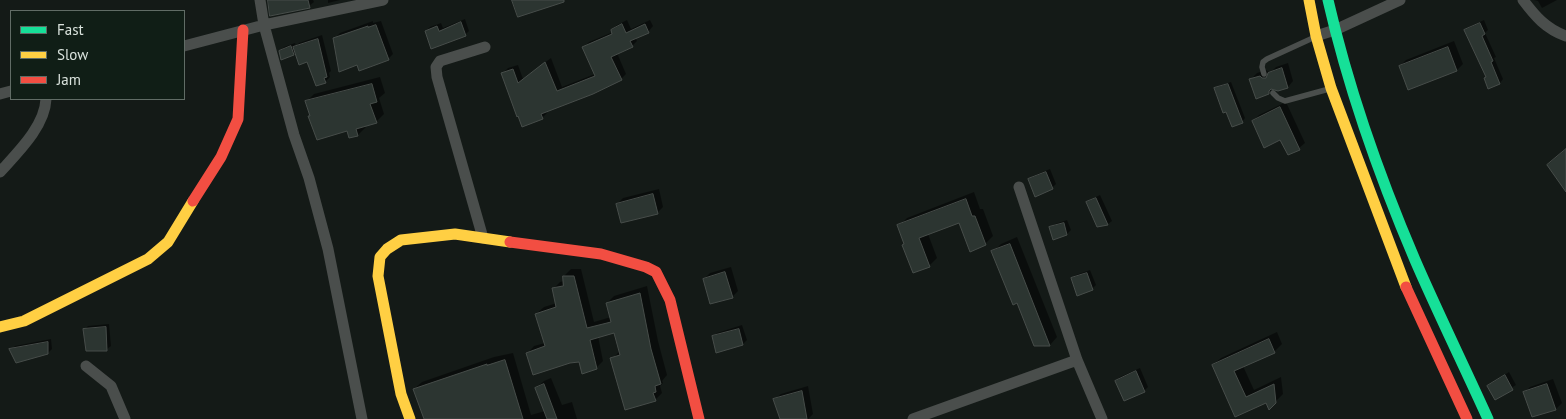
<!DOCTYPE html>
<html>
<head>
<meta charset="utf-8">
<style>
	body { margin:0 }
	#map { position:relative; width:1566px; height:419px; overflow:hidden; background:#141a17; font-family:"PT Sans",sans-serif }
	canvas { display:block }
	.legend { position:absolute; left:10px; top:10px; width:175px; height:90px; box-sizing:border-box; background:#101e16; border:1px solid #606c65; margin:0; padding:6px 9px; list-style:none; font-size:15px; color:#d9e2dc }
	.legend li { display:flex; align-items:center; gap:10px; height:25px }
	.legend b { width:25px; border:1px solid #606c65 }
</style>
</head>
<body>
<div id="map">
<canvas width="1566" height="419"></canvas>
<ul class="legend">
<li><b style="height:6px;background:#16e098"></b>Fast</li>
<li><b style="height:6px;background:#ffcf43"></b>Slow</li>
<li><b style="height:6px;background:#f24e42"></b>Jam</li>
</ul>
</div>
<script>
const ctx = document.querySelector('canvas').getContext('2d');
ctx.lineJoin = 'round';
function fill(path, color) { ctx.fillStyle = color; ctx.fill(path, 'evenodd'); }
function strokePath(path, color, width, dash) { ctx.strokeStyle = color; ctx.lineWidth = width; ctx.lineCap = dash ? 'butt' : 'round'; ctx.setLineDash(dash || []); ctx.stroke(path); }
const shadow = new Path2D(`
	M268,0H313L314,2L309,6L271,15Z
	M328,0H340L328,3Z
	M1534,0H1557L1542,8L1538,1Z
	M465,19L469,31L465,35L426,31L430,27L441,23L443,28Z
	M627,20L631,29L650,20L653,26L648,32L635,37L637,41L632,46L617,53L626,74L621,79L546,111L547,113L542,118L503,73L508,68L518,65L523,79L551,58L562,87L595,74L584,47L589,42L613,32L612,30L617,25Z
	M1484,20L1488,30L1485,33L1496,57L1494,58L1503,79L1500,83L1489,87L1487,77L1466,30L1469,27Z
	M373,21V23L381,21L393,54L388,59L335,38L340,33Z
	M322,35L331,71L329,73L330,77L325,82L308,60L296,52L293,54L280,51L284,47L295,43L296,46L299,43Z
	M1454,41L1463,64L1457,70L1408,88L1400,66L1406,60Z
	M1288,63L1293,81L1288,87L1273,88L1268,93L1251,79L1257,73L1266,70L1270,73L1276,67Z
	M380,77L385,93L379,98L384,114L376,122L365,125L366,127L358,135L350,137L348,129L309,116L311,115L306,102L314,94Z
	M1231,82L1245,118L1242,122L1216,89L1219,86Z
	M1286,102L1305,143L1299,148L1253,121L1259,115Z
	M1050,169L1056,184L1052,188L1029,180L1033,176Z
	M659,189L663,207L657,213L617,204L623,198Z
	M974,192L980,209H983L993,236L985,244L959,222L928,234L937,258L929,266L914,272L899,226L907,218Z
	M1100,195L1112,221L1108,224L1098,225L1088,202L1092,199Z
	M1067,220L1071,230L1067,234L1051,228L1055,224Z
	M1017,237L1057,337L1050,345L1035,344L1018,302L993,252L1001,244Z
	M731,267L738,291L732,297L704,279L710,273Z
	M571,269H581L594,322L611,317L607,303L614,296L647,286L658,341L667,375L662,381L663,383L660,386L662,393L655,400L612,359L620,351L615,332L598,336L603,361L596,368L580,361L527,354L534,346L545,343L536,314L544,307L557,303L553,289L560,282L564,281V276Z
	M1090,270L1096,285L1092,289L1072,279L1076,275Z
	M109,324L111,346L107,349L84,330L88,326Z
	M742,325L747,340L743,344L717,351L713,337L717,333Z
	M1277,332L1282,344L1274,352L1243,366L1254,390L1281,377L1283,394L1270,407L1267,401L1236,415L1213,365L1221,358Z
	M51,339L52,349L48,353L11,350L15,346Z
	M513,353L531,415L545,411L536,388L544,381L551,378L562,405L572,402L577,419H424L414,389L422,382L494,357Z
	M1140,368L1148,387L1144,391L1116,381L1120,377Z
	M1509,372L1516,385L1495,398L1488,386Z
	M1553,379L1562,403L1556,409L1524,393L1530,387Z
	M808,386L813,414L808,419H781L775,399L781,394Z`);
const building = new Path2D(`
	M268,0H308L310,8L270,16Z
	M512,0H564V2L518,17Z
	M461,22L466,36L431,49L425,31L437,26L439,31Z
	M1480,23L1485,34L1482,36L1493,61L1491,62L1500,84L1488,89L1484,78L1486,77L1464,30Z
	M622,24L626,33L645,24L649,33L630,41L633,47L611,57L622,80L593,94L541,114L543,119L522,127L518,116L517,117L501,73L513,69L518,83L545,62L557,91L595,76L582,47L612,34L611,30Z
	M376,25L389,60L359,71L357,65L339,72L333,38L368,26V27Z
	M318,39L327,77L324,78L326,83L316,86L307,62L299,65L293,47Z
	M291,46L294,55L281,60L279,51Z
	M1448,47L1457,71L1408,90L1399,66Z
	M1282,68L1288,88L1278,91L1271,89L1269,91V94L1256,99L1249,79L1260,76L1262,78H1266L1268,73Z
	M372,84L377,102L370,104L377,123L356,129L358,136L349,138L347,131L317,140L308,116H310L305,101Z
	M1228,84L1243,123L1232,127L1226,112L1223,113L1214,88Z
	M1280,107L1300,150L1288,155L1280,140L1264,148L1252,121Z
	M1566,149V192L1547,165Z
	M1046,172L1053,189L1035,197L1028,179Z
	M653,194L658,214L621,223L616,204Z
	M1096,198L1108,225L1097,227L1086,202Z
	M966,199L972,216H975L986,245L970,252L959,223L919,238L930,267L913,273L902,245L904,244L897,225Z
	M1064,223L1067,235L1053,240L1049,227Z
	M1010,244L1050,346H1034L1017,303L1013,305L991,251Z
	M725,272L733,298L710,304L703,279Z
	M1087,273L1093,290L1077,296L1071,278Z
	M563,276H574L587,328L611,322L606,303L640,293L651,349L661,384L655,386L656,392L653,393L656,401L625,410L610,358L620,355L614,333L590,340L597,369L582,374L579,362L570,363L533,375L526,353L545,346L535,314L556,307L552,288L563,286Z
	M106,327L107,351H86L83,329Z
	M739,329L743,345L716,353L712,336Z
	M1269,339L1275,353L1234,371L1246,397L1274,384L1276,403L1269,410L1266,403L1235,417L1212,365Z
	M48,342V354L16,363L9,349Z
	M505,360L523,419H424L413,389L487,364V365Z
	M1136,371L1145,392L1124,401L1115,381Z
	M1505,375L1513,390L1495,400L1487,386Z
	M544,384L557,419H547L535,388Z
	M1547,384L1556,410L1532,417L1523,392Z
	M802,391L807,419H780L773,399Z`);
const lane = new Path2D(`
	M1264,74L1262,67L1263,62L1267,59L1315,37
	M1273,93L1278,98L1285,101L1329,89`);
const street = new Path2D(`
	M260,0L264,25L294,135L309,178L328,249L362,419
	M1523,0C1535,16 1546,29 1566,36
	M1316,36L1335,30L1400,0
	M184,46L264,25L383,0
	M0,94L11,91
	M0,172C18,152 45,126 46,99
	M1019,187L1077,360L1102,419
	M483,238L437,77L436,67L440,61L485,47
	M86,366L111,386L125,419
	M913,419L1077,360`);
const fast = new Path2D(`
	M1328,0C1348,87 1380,178 1415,260C1438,313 1464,366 1488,419`);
const slow = new Path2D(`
	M1309,0L1316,36L1331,88L1406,287
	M0,327L24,321L148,259L168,242L193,201
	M410,419L401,394L378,276L380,257L387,249L401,240L455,234L510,242`);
const jam = new Path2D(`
	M193,201L221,157L238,119L243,30
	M510,242L601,254L646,267L656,272L670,300L699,419
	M1406,287L1467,419`);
fill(shadow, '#0007');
fill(building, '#2c3531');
strokePath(building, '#474d4a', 1);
strokePath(lane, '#4a4e4c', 5.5);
strokePath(street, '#4a4e4c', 11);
strokePath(fast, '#16e098', 11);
strokePath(slow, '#ffcf43', 11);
strokePath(jam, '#f24e42', 11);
</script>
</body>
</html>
